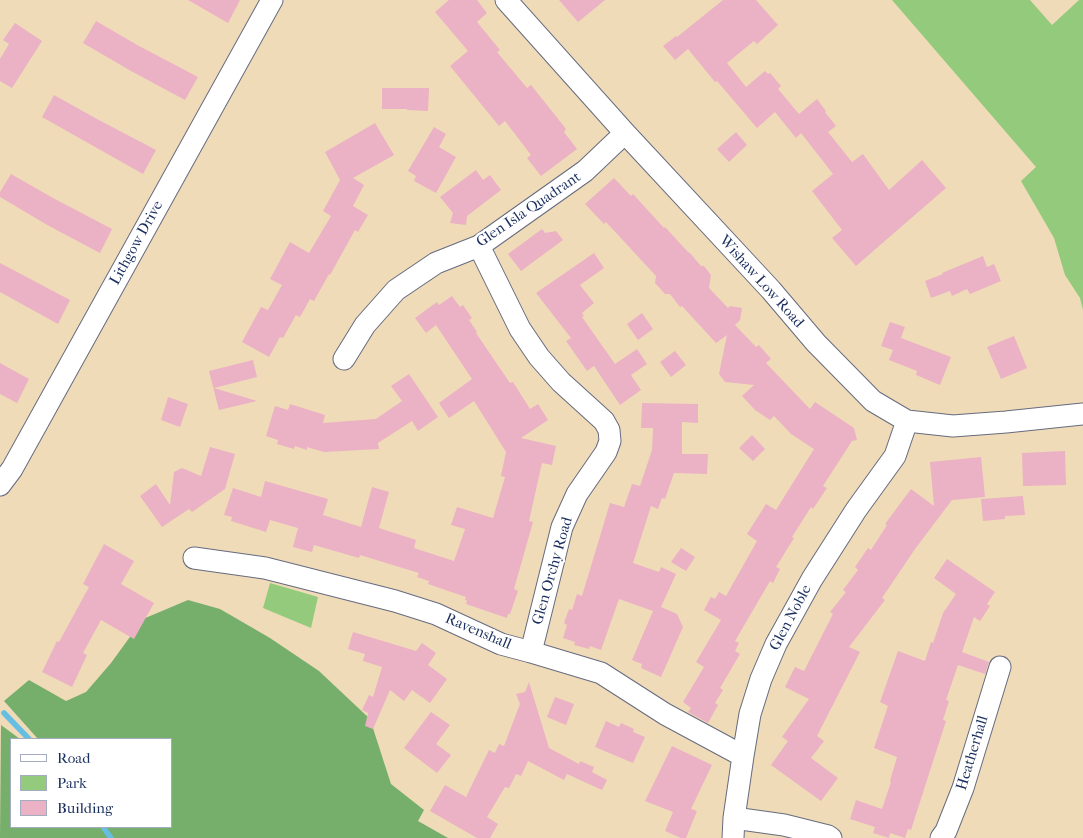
<!DOCTYPE html>
<html>
<head>
<meta charset="utf-8">
<style>
	body { margin:0 }
	#map { position:relative; width:1083px; height:838px; overflow:hidden; background:#f0dbb9; font-family:"IM FELL French Canon",serif }
	canvas { display:block }
	.legend { position:absolute; left:10px; top:738px; width:162px; height:90px; box-sizing:border-box; background:#fff; border:1px solid #a4acbf; margin:0; padding:6px 9px; list-style:none; font-size:15px; color:#1b2f5e }
	.legend li { display:flex; align-items:center; gap:10px; height:25px }
	.legend b { width:25px; border:1px solid #a4acbf }
</style>
</head>
<body>
<div id="map">
<canvas width="1083" height="838"></canvas>
<ul class="legend">
<li><b style="height:6px;background:#fff"></b>Road</li>
<li><b style="height:14px;background:#93ca7c"></b>Park</li>
<li><b style="height:14px;background:#ebb1c4"></b>Building</li>
</ul>
</div>
<script>
const ctx = document.querySelector('canvas').getContext('2d');
ctx.lineJoin = 'round';
function fill(path, color) { ctx.fillStyle = color; ctx.fill(path, 'evenodd'); }
function strokePath(path, color, width, dash) { ctx.strokeStyle = color; ctx.lineWidth = width; ctx.lineCap = dash ? 'butt' : 'round'; ctx.setLineDash(dash || []); ctx.stroke(path); }
function drawText(font, color, halo, rows, align = 'center') {
  ctx.font = font + ' "IM FELL French Canon",serif'; ctx.lineWidth = 4.5; ctx.setLineDash([]); ctx.textBaseline = 'middle'; ctx.strokeStyle = halo; ctx.fillStyle = color; for (const [text, x, y, turn = 0] of rows) {
    ctx.save(); ctx.translate(x, y); ctx.rotate((+turn || 0) * Math.PI / 180); ctx.textAlign = isNaN(turn) ? turn : align; if (halo) ctx.strokeText(text, 0, 0); ctx.fillText(text, 0, 0); ctx.restore();
  }
}
const green = new Path2D(`
	M892,0H1030L1052,25L1079,0H1083V310L1080,298L1065,275L1054,238L1021,181L1036,167Z
	M270,583L318,597L311,628L263,608Z`);
const forest = new Path2D(`
	M188,600L220,609L270,638L319,671L370,719L391,784L424,810L418,821L448,838H0L1,725L20,739H11V827H171V739H38L4,701L29,680L66,701L86,692L111,663L143,619Z`);
const stream = new Path2D(`
	M4,713L29,739
	M103,827L111,838`);
const building = new Path2D(`
	M188,0H240L228,23Z
	M449,0H477L487,13L477,22L500,50L497,52L527,88L531,85L555,115L566,129L564,132L577,149L541,176L527,158L531,155L505,121L499,126L450,66L468,51L435,12Z
	M559,0H605L578,22Z
	M723,0H756L778,25L757,44L754,41L727,63L746,87L765,71L768,74L770,73L781,86L778,89L799,114L817,99L826,111L825,112L836,126L828,132L852,162L863,154L889,190L922,160L946,188L856,266L832,238L842,230L812,191L833,174L801,133L796,138L775,112L757,128L717,81L715,82L688,49L675,60L663,46L676,36L677,37Z
	M96,21L139,46L198,77L185,100L131,71L83,43Z
	M15,23L42,41L12,88L0,81V59L9,44L3,40Z
	M382,88H429L428,111L407,110V109H382Z
	M54,95L97,119L156,150L143,174L42,117Z
	M375,123L394,155L353,178L364,185L353,206L368,215L358,232L355,230L330,275L329,274L314,301L310,299L300,317L296,315L283,338L280,337L269,357L242,342L261,307L268,310L282,285L270,279L290,242L309,253L331,216L323,211L340,180L325,152Z
	M434,127L446,134L439,147L456,157L436,193L414,181L416,176L408,171Z
	M736,132L747,145L729,162L717,149Z
	M476,170L483,180L490,175L501,190L467,216L466,225L450,223L453,213L440,197Z
	M11,174L53,198L112,229L100,253L49,226L0,197V192Z
	M614,178L631,196L633,194L664,228L665,227L688,252L690,253L701,266H704L711,275L709,288L728,308L730,306L742,308L740,320L735,325L756,347L759,345L771,359L766,363L810,409L815,402L854,428L857,440L852,441L823,486L827,488L813,509L811,507L792,537L794,538L776,567L780,569L773,583L770,581L735,641L739,643L735,651L740,654L720,688L723,690L715,703L718,705L708,723L688,712L691,708L683,702L704,667L696,662L721,620L704,610L711,597L715,599L719,592L726,596L757,541L747,534L766,504L776,510L814,449L791,434L774,416L770,420L755,410L742,396L754,385L725,382L719,374L727,335L716,343L682,306L680,307L670,294H665L655,283L656,276L606,222L604,224L585,204Z
	M542,229L545,233L556,231L563,240L521,271L508,254Z
	M594,253L604,268L580,285L594,303L582,313L584,316L582,317L615,364L637,349L647,364L631,375L641,390L620,405L594,366L587,371L566,341L571,338L536,293Z
	M983,256L987,267L994,264L1001,281L970,294L967,289L952,296L950,291L931,298L925,281L943,274L942,273Z
	M0,263L70,300L58,324L0,292Z
	M452,296L460,307L463,305L472,318L469,320L477,332L476,333L510,383L513,382L530,409L538,404L548,420L521,438L556,446L552,465L542,463L529,521L533,522L514,589L518,591L510,614H508L507,618L466,604L467,600H465L466,597L428,584L429,581L417,577L419,573L360,555L359,558L314,545L312,552L293,547L298,528L270,520L266,532L231,521L232,517L224,515L233,488L261,497L265,481L328,499L323,515L361,527L372,487L389,492L379,528L416,540L414,548L454,561L465,529L451,525L457,507L493,518L505,477L501,476L506,452L474,401L449,418L439,403L472,379L436,325L426,333L415,318L437,302L439,305Z
	M642,313L653,329L638,340L627,324Z
	M890,322L905,327L901,338L951,357L940,385L916,375L917,371L889,360L893,350L881,346Z
	M1014,336L1027,368L1001,379L987,347Z
	M675,351L686,365L671,377L660,362Z
	M253,360L257,377L214,388L257,401L219,410L209,371Z
	M0,363L29,379L17,403L0,394Z
	M409,374L438,417L418,431L412,421L378,443L379,449L324,452L307,447V450L295,446L294,449L277,444L278,440L266,436L275,406L288,410L290,404L325,415L323,423L376,419L402,401L391,386Z
	M168,397L188,404L180,427L161,420Z
	M642,403L698,404V423L682,422V454H708L707,474L674,473L665,499L662,498L658,509L651,506L633,563L659,572L661,567L676,574L661,607L677,614L683,627L661,677L641,668L642,664L632,660L653,611L619,599L601,650L590,646L589,649L574,645L575,642L563,638L567,625L564,623L569,609L572,610L577,594L582,596L610,503L624,507L632,484L640,486L652,450L653,428H641Z
	M752,435L765,449L753,461L739,448Z
	M210,447L235,454L225,489L192,512L189,509L162,527L140,496L156,484L170,505L174,472L182,468L201,476Z
	M1065,451L1066,485L1023,486L1022,453Z
	M981,457L985,497L952,500L915,549L882,598L885,600L849,647L860,652L817,736L824,741L811,758L838,778L821,801L771,765L788,741L782,737L809,699L785,687L795,667L804,671L833,614L830,612L846,592L843,590L858,570L855,567L868,548L871,550L887,525L885,524L911,489L934,506L930,462Z
	M1023,496L1025,515L1005,516V519L983,521L981,499Z
	M104,544L134,561L121,584L154,603L134,639L101,620L83,653L87,655L72,687L42,672L57,641L59,642L89,587L83,584Z
	M681,548L695,557L686,571L671,562Z
	M947,559L995,592L987,604L990,606L980,621L974,617L962,652L989,662L985,674L958,665L946,700L949,701L943,720L946,721L911,830L908,829L905,838L890,833L889,838L873,833L875,827L850,819L856,800L882,809L891,782L890,781L897,757L874,748L888,706L880,702L898,651L925,661L931,642L933,643L943,613L956,594L934,578Z
	M353,632L416,651L422,643L436,653L428,665L447,679L430,703L412,690L404,701L390,690L373,729L365,726L368,713L362,710L369,695L373,697L382,667L363,661L365,654L348,649Z
	M529,682L549,748L579,764L580,761L594,767L592,772L607,780L602,790L567,774L564,780L528,761L521,776L516,774L509,788L505,787L487,817L498,824L490,838H477L430,811L445,785L466,797L489,750L495,753L499,744L504,746L520,704L516,694L525,692Z
	M555,697L574,704L566,725L547,717Z
	M431,712L450,725L436,744L451,755L437,773L404,748Z
	M606,721L619,727L621,723L634,729L633,732L645,737L633,763L595,747Z
	M672,746L712,765L691,809L697,811L686,838H681L665,831L673,812L645,801Z`);
const street = new Path2D(`
	M506,0L625,133L771,290L816,343L873,401L907,421L953,426L1006,422L1083,414
	M479,246L520,329L539,357L561,382L604,421L609,430L610,441L606,452L577,494L562,527L531,652
	M344,359L365,325L396,290L436,263L479,246L585,171L625,133
	M0,485L12,469L272,0
	M194,558L265,568L395,601L436,614L501,644L531,652L601,673L665,714L743,756
	M734,818L784,825L828,836L831,838
	M733,838L734,818L743,756L750,714L761,679L776,644L812,579L856,510L895,456L907,421
	M941,838L946,831L963,788L1000,667`);
const streetNames = [
	["Glen Isla Quadrant",529,210,-34],
	["Lithgow Drive",137,243,-61],
	["Wishaw Low Road",761,282,48],
	["Glen Orchy Road",553,571,-74],
	["Glen Noble",791,618,-62],
	["Ravenshall",478,632,23],
	["Heatherhall",973,753,-73]
];
fill(green, '#93ca7c');
fill(forest, '#76ae6c');
strokePath(stream, '#66bee3', 5.5);
fill(building, '#ebb1c4');
strokePath(street, '#666b7e', 23);
strokePath(street, '#fff', 21);
drawText('15px', '#1b2f5e', '#fff', streetNames);
</script>
</body>
</html>
